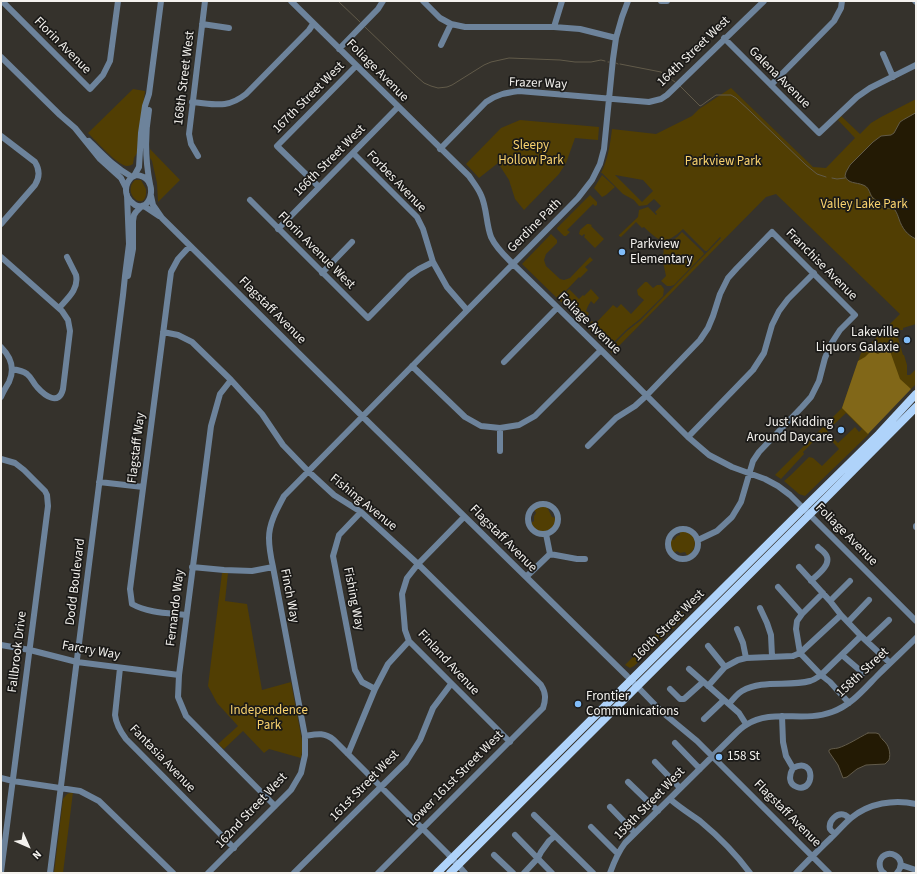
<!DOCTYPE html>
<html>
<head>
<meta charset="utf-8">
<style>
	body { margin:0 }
	#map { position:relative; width:917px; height:874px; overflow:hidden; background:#35322c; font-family:"Source Sans 3",sans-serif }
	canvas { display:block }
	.frame { position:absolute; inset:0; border:2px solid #f4f2ee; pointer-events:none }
	.north { position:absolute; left:8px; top:826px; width:40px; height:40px; -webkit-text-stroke:3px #1b1a18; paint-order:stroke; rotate:135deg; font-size:11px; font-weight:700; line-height:16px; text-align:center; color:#f4f2ee }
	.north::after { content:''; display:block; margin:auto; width:14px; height:18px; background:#f4f2ee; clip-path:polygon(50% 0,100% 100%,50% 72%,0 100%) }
</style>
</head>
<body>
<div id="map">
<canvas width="917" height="874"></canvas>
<div class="frame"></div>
<div class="north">N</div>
</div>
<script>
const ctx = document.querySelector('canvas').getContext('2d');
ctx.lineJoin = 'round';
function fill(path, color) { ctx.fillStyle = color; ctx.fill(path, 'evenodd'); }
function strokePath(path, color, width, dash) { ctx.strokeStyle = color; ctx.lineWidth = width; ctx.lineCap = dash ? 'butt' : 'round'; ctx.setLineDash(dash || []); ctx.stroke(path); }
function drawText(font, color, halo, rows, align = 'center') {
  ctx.font = font + ' "Source Sans 3",sans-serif'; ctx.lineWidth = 3.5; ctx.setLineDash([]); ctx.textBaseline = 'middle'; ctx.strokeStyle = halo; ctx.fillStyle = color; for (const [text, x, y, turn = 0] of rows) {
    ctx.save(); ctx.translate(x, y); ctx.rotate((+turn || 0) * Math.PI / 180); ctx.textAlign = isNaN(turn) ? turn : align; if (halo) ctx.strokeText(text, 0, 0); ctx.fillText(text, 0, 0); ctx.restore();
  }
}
const green = new Path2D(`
	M731,88L813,167L826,168L855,138L838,120L841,116L860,134L871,123L881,117L916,99V324L903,328V330H900L897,334L903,355H904L907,365V375H910L916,369V384L911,389L908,387L865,430L869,434L805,496L799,494L784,481L791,475L809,457L813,458L822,466L839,449L830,439L831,436L838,443L855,427L859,432L862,429L846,413L827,431L830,434L826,436L822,433L803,452L804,454L781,479L775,475L842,408L861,353L900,314L776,194L766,197L612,353L609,349L627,331L641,320L721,238L720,237L707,251H705L683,229C666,245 660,243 644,227L642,228L636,222L621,237L619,236V235L638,217L639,210L648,207L656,215L657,214L655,212L661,206L654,199L647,205L639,206L634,200L623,194L602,173H601C608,159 610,145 612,129L656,134L692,116L699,109ZM615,175L643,180L653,191L642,202Z
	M133,89L145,91L137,153L134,158L133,164C131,165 130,166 127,166C118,166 95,140 88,133Z
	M520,120L599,127L598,140L575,138L566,163L559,174L524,210L515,199L509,180L498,163L479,178L466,164L501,128Z
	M150,149L180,180L158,202L157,183L152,161L150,158Z
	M602,175L615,187L606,195L602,197L594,188Z
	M135,180H141L146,189C148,215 120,194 135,180Z
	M590,195L597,202V205L595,206L593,204L567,230L570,232L566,236H564L557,229V228Z
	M587,224H589L592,225L591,226L604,239L595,248L584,237L585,235L584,234L582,236L579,234L580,230Z
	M682,232L703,252L704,254L674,285L671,286H667L661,281L666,276L663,262L664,243C667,242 670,241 673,240C677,238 679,235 682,232Z
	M551,234L557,240V243L546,254L544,260L546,266L560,279L564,280L570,278L590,257L593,260L585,267L588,270L580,278L579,277L558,299L522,264Z
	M645,282H647L653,288L657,285H661L664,289L663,296L640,319L626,330L608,348L587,327L592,321L595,324L613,305L617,308L621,304L631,314L644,300L638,295L637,290Z
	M569,289L579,299L583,295L584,296L591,289L599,298L594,304L591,301L588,306L586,311L589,313L587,317L583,322L559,300Z
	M541,506L547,507L552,517L556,518C555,533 535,537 531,523L534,521V516L536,513L534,509L536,508Z
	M680,531C695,529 700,546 689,555H687L685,552L680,553L677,551L674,553L670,549V540L671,539L674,540L677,536L680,535Z
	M222,573H228L225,601L247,604L262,690L291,682L303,746L301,758L269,749L264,753L243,731L224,749L218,744L238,726L217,703L208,686Z
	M680,610L686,616L634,666L630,668L625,665Z
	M73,792L63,873H54L63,799L67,794Z`);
const forest = new Path2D(`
	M871,351L878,354C882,350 886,351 890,351L900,379L911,389L868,434L842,408L858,361L865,357Z`);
const water = new Path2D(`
	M916,113V239C907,235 902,228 899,219C898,216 897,213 895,210C892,207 890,209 886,208C884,208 881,205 879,203C877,201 874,199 872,197C869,192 869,187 863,185C856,182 848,184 845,176L846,172L850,165L873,142L881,136L891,135L894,133L900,122L903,120Z
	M868,733H876L879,734C882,740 879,735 883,740C889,745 891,753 889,760L885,764L866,765L857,769L847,777L843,778L838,765L829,752V750C832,748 834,749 838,748C848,745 858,738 868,733Z`);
const stream = new Path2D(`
	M338,1L360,22
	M365,27L416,76L424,83L431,86L438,88L447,87L452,85L484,65L491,62L509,58L560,60L575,62H591L601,60L605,61
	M608,62H609
	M616,63L618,64
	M620,64L661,72L675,82
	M680,86L700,106L702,105L706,102L716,95H731L736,98L752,113L806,165L817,174L826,177
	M832,178L837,179L845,178`);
const minor = new Path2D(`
	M2,1L90,89L103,75L110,61L118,1
	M291,1L469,176C473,182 478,188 481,195C487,208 486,224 491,237C496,248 505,256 513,264L604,353L688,437L709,455L732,467L765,479L778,486L790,495L916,621
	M423,1L440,18L451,24L465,27H554L580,29L616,38
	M661,1H667
	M915,1L916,2
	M202,24L229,28
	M554,27L562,1
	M724,38L819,133L857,97L870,88L916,65
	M441,45L451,24
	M339,49L378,9L383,1
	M883,54L893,77
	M1,57L60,115L75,128L100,159L121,178L126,188
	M771,85L834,21L841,8L842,1
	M192,102C215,104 227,109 246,94L309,30L313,24
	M149,110C145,134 145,159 150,184
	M1,136L35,162C40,170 40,177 35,185L1,224
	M89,141C103,155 114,167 132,177
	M440,149L486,102C498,94 505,93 519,91L649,102L661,99L667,95L764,1
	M353,153L417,217L423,229L433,262L447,287L467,310
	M198,156L191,144L189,134L205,1
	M136,175C160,176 152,214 135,205C132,203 129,200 127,196C124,187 128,178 136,175Z
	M134,176L139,167L141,133L145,106L149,94L161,1
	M319,187L277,146L356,66
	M151,196L153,205L162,218L358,412L627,676L662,712L697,741L829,873
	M250,200L368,318L409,276L419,269L433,262
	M144,206L159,216
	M278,229L398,107
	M1,257L62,311L68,320L70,331L63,389C59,406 45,396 37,387C33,383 32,378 27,374C23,371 18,370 12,369
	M322,273L352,242
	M128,276L133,249V221L134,215L136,212L142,206
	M59,308C68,298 79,289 76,275L67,257
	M163,332L178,335L192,342L231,380L262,414L283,445L308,471L334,495L361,512L418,564L541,685C546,693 546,699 543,708L378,873
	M1,347C11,357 15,369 9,382C6,387 3,392 1,397
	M504,362L557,308
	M412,366L465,417L481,426L500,428L519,425L535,416L601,350
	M231,380L220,394L211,426L179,675L178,697L186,716L275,806
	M500,428V451
	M688,437L753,370L764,353L772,325L779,311L788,299L814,273
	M588,446L616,418L635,406L646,396L700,340L708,328L713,316L720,294L728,278L737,268L772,232L855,315L840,330L831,344L825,358L819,381L811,397L802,407L759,452L753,461L741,502L732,517L717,531L698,540
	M1,459L15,463L24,470L45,491L47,495L48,506L1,872
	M99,482L143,487
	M528 519a15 15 0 1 1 30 0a15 15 0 1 1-30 0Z
	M361,512L339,535L333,556L355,670L362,682L375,689
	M464,517L418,564L407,578L402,594L405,630L409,641L510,742
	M916,526V527
	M668 544a15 15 0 1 1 30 0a15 15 0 1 1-30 0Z
	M546,534L550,554
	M192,567L224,570L252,571L273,567
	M799,567L830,601L841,615L861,636L890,663
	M526,577L550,554L577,559H585
	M811,581C817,575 830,566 827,557C826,553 821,550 818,547
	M778,587L802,614
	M823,593L802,614L797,621L796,629L800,653L821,675L830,682L849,703
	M830,601L850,581
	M760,608L767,623L771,635L772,656
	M186,615C168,613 148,613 132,604L130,589L171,272L178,259L190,246
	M848,622L869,600
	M737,629L743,643L746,658
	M867,641L889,620
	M1,645L30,650L77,662L179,675
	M708,646L725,667
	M842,655L863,673
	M120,668L115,715C116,724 120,731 126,739L234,848
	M689,669L739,713L746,724
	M708,686L725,667L738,660L746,658L793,656L800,653L841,615
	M670,689L680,699H684L703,682
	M729,704C733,699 737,694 742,691C763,679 788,687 810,681C814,680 818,677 821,675L861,636
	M782,716L783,742L786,756L793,768C789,775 788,784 797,787C815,793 816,756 793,768
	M704,719L724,700
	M305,736C317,734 324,732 334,740L448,854L465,873
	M675,743L700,769
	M348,754L375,689L388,664L409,641
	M655,762L680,788
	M1,778L13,781L80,791L99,801L173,873
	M628,782L658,811
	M670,799C679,807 690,814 700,821C718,836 736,854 750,873
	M610,807L635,833
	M534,815L593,873
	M591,827L618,854
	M835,834C834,833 831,831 830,829C828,821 837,812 845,815C847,816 849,818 850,819
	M515,835L552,873
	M494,855L513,873
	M901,865L916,870
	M50,873L123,295L125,276L129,244L127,195
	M208,873L291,790L301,773L305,755V736L273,567C271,558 269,548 269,538C269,523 277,509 284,496L578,198L592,180L600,164L604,149L613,59L616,38L622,17L628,1
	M294,873L406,762L420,740L433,708L451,684
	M524,873L538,858L541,852L549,841L555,836
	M610,873C614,862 618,852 625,843L734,735C738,731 742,727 746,725C772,708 803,723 832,712C852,705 865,688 879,674C891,662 904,650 916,638
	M796,873C808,861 819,849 831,838C838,831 844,824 851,818C869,803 894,799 916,804
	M884,873C880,870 879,866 880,861C885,846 910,857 897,873`);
const major = new Path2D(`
	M437,873L809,503L879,434L916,394
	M450,873L815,509L916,407`);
const markers = [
	[622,252,4,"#81bdfa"],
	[907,340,4,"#81bdfa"],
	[841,430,4,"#81bdfa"],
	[578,704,4,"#81bdfa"],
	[719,757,4,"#81bdfa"]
];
const streetNames = [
	["Florin Avenue",62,46,45],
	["164th Street West",694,52,-44],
	["Foliage Avenue",377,71,45],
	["168th Street West",185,78,-83],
	["Galena Avenue",779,78,45],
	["Frazer Way",538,84,2],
	["167th Street West",309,98,-45],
	["166th Street West",330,161,-45],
	["Forbes Avenue",396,182,46],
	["Gerdine Path",535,226,-45],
	["Florin Avenue West",316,251,45],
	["Franchise Avenue",821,265,45],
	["Flagstaff Avenue",272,311,45],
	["Foliage Avenue",589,324,44],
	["Flagstaff Way",137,448,-83],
	["Fishing Avenue",363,503,39],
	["Foliage Avenue",846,535,45],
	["Flagstaff Avenue",503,539,45],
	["Dodd Boulevard",76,582,-83],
	["Finch Way",289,596,79],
	["Fishing Way",353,599,79],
	["Fernando Way",176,608,-83],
	["160th Street West",669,626,-45],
	["Farcry Way",91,651,10],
	["Fallbrook Drive",18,652,-83],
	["Finland Avenue",448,663,47],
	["158th Street",863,673,-43],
	["Fantasia Avenue",162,759,46],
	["Lower 161st Street West",456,779,-45],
	["161st Street West",365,786,-46],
	["158th Street West",650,804,-46],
	["162nd Street West",252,811,-47],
	["Flagstaff Avenue",787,814,45]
];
const parkNames = [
	["Sleepy",531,146],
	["Hollow Park",531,161],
	["Parkview Park",723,162],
	["Valley Lake Park",864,205],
	["Independence",269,711],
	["Park",269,726]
];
const poiNames = [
	["Parkview",630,245],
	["Elementary",630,260],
	["Lakeville",899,333,"right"],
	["Liquors Galaxie",899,348,"right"],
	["Just Kidding",833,423,"right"],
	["Around Daycare",833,438,"right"],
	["Frontier",586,697],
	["Communications",586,712],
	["158 St",727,757]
];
fill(green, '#513e03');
fill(forest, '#816718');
fill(water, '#231a04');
strokePath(water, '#625b4a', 1);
strokePath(stream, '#625b4a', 1);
strokePath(minor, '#6d839b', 6);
strokePath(major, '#afd3fa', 8);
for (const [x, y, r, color] of markers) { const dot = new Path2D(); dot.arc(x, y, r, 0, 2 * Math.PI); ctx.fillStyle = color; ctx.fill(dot); strokePath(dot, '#1b1a18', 1.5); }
drawText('13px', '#f4f2ee', '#1b1a18', streetNames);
drawText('13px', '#fad36e', '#1b1a18', parkNames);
drawText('13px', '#f4f2ee', '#1b1a18', poiNames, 'left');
</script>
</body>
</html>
